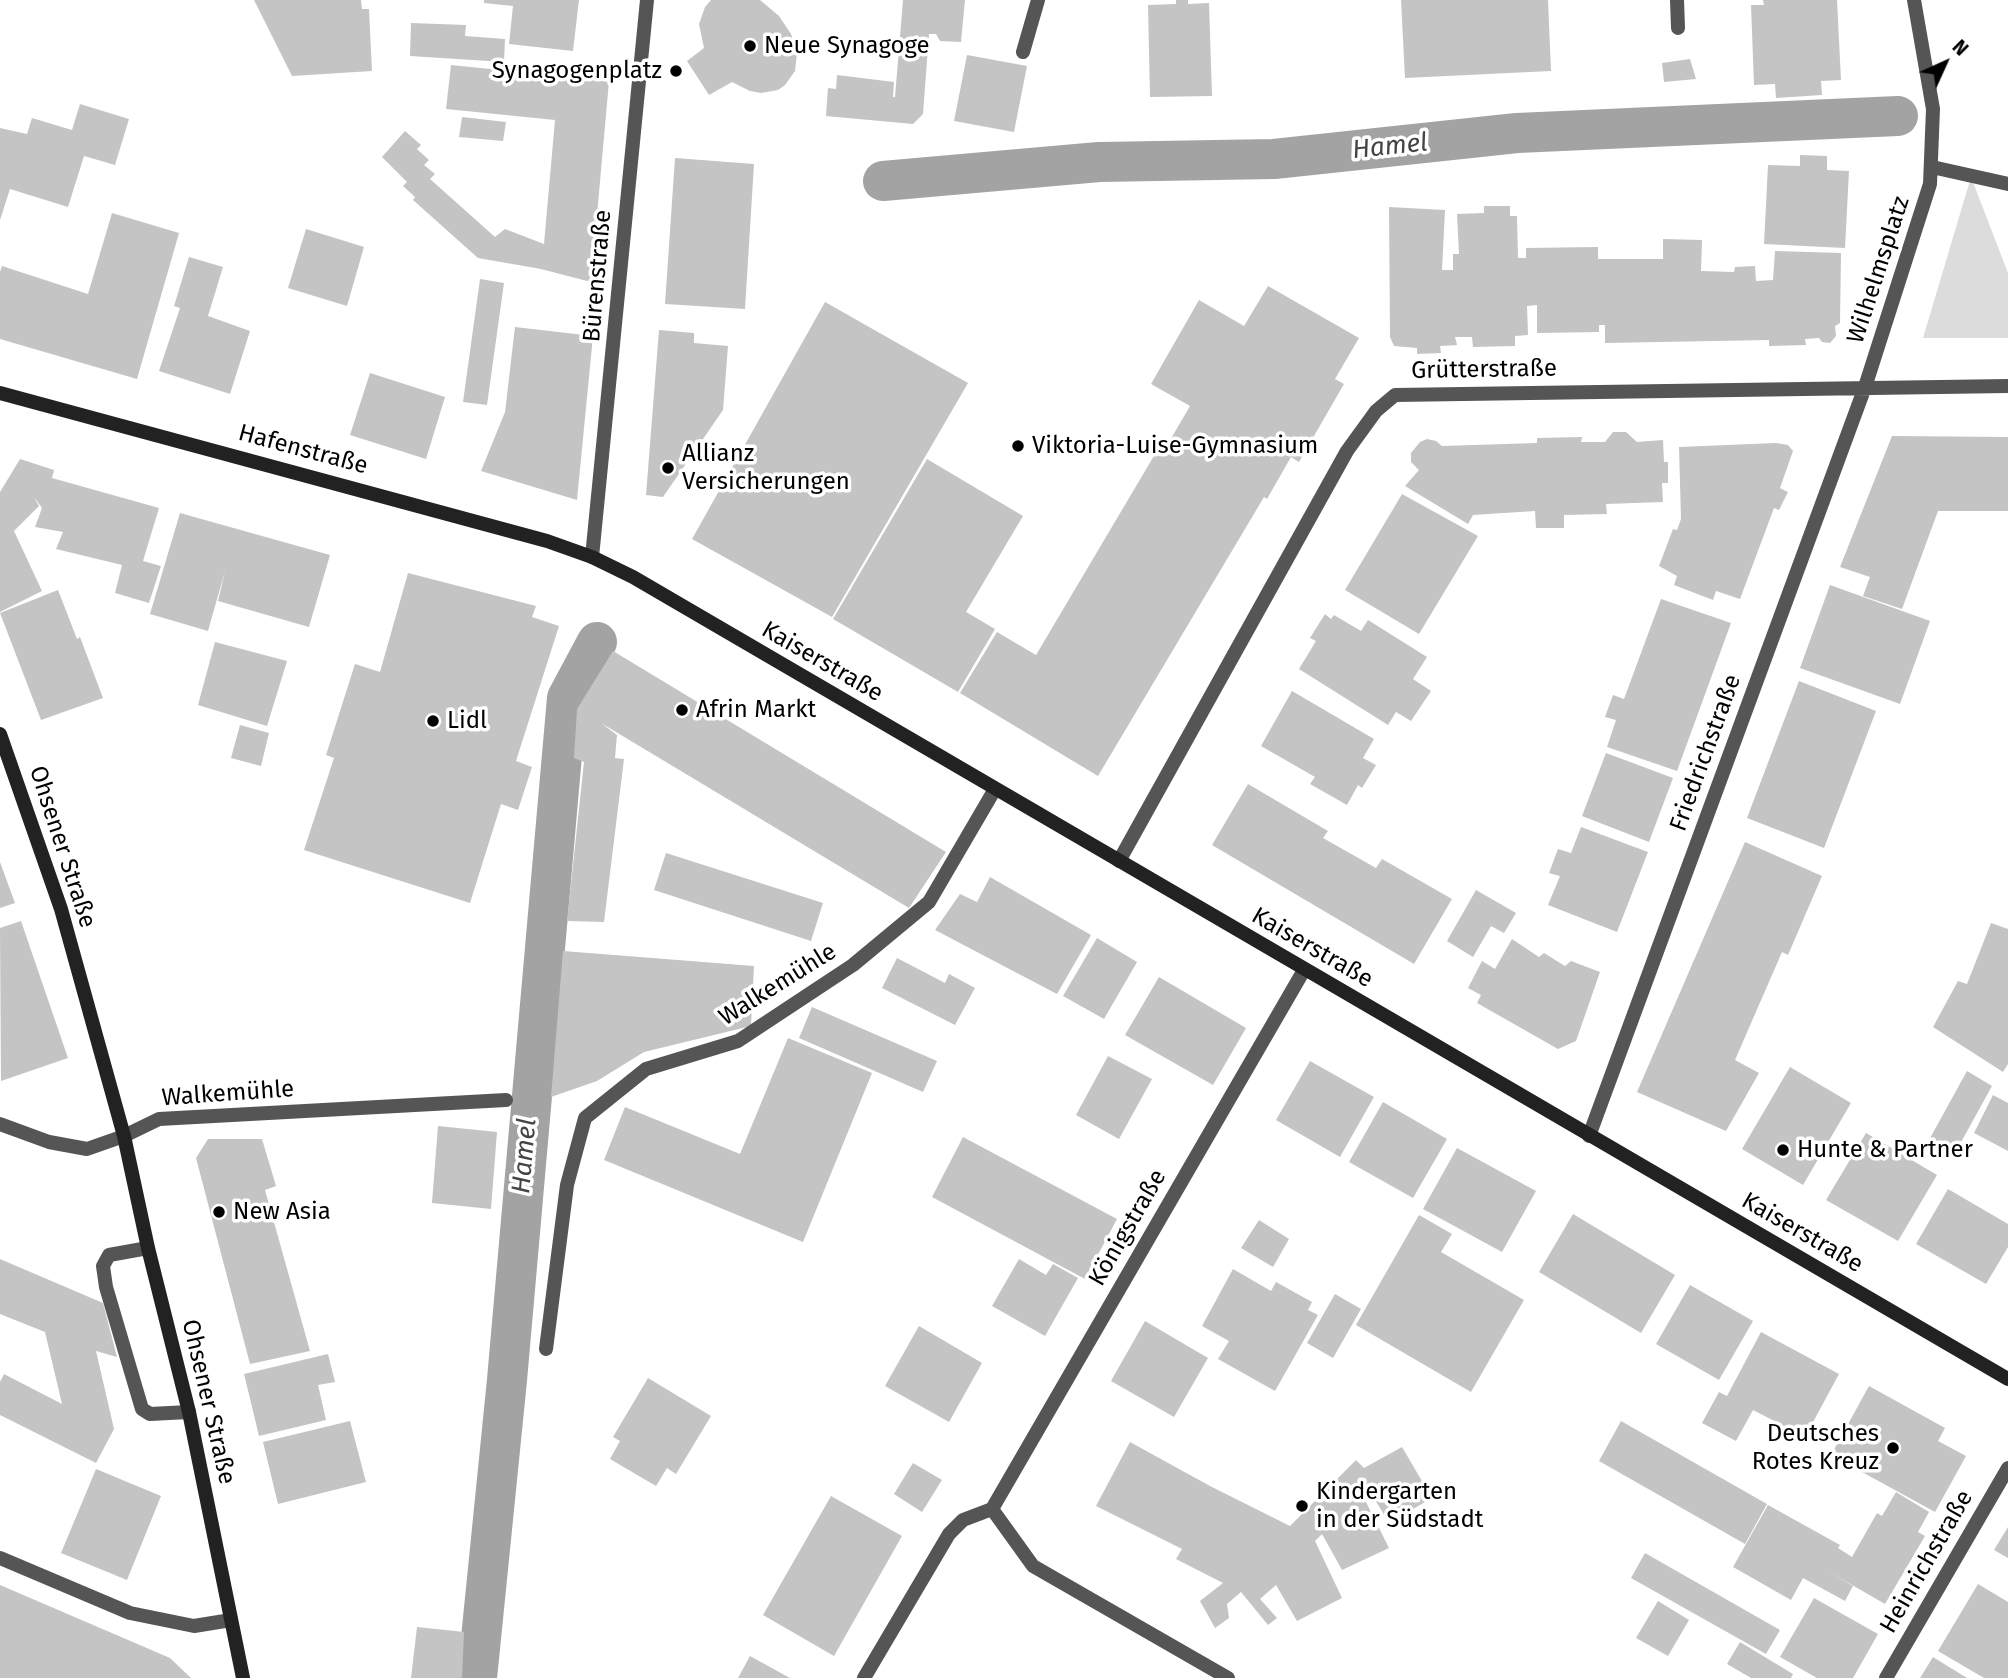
<!DOCTYPE html>
<html>
<head>
<meta charset="utf-8">
<style>
	body { margin:0 }
	#map { position:relative; width:2008px; height:1678px; overflow:hidden; background:#fff; font-family:"Fira Sans",sans-serif }
	canvas { display:block }
	.north { position:absolute; left:1910px; top:28px; width:70px; height:70px; -webkit-text-stroke:5px #fff; paint-order:stroke; rotate:45deg; font-size:19px; font-weight:700; line-height:28px; text-align:center; color:#000 }
	.north::after { content:''; display:block; margin:auto; width:24px; height:32px; background:#000; clip-path:polygon(50% 0,100% 100%,50% 72%,0 100%) }
</style>
</head>
<body>
<div id="map">
<canvas width="2008" height="1678"></canvas>
<div class="north">N</div>
</div>
<script>
const ctx = document.querySelector('canvas').getContext('2d');
ctx.lineJoin = 'round';
function fill(path, color) { ctx.fillStyle = color; ctx.fill(path, 'evenodd'); }
function strokePath(path, color, width, dash) { ctx.strokeStyle = color; ctx.lineWidth = width; ctx.lineCap = dash ? 'butt' : 'round'; ctx.setLineDash(dash || []); ctx.stroke(path); }
function drawText(font, color, halo, rows, align = 'center') {
  ctx.font = font + ' "Fira Sans",sans-serif'; ctx.lineWidth = 7; ctx.setLineDash([]); ctx.textBaseline = 'middle'; ctx.strokeStyle = halo; ctx.fillStyle = color; for (const [text, x, y, turn = 0] of rows) {
    ctx.save(); ctx.translate(x, y); ctx.rotate((+turn || 0) * Math.PI / 180); ctx.textAlign = isNaN(turn) ? turn : align; if (halo) ctx.strokeText(text, 0, 0); ctx.fillText(text, 0, 0); ctx.restore();
  }
}
const green = new Path2D(`
	M1971,177L2008,273V338H1923Z`);
const canal = new Path2D(`
	M883,181L1099,162L1274,159L1517,133L1898,116
	M477,1678L507,1380L567,698L597,642`);
const building = new Path2D(`
	M254,0H361L362,9H369L372,71L292,76Z
	M484,0H579L573,51L509,44L513,6L484,3Z
	M711,0H760L779,16L791,34L797,53L795,71L785,85L778,90L761,93L750,91L732,82L709,95L687,61L704,48L699,24L705,7Z
	M903,0H965L961,42L940,41L936,34H929L923,114L913,124L826,116L828,88L836,89L837,75L894,82L893,97H895Z
	M1176,0H1188V4L1209,3L1212,96L1150,97L1148,5L1176,4Z
	M1401,0H1548L1551,71L1405,78Z
	M1763,0H1837L1841,80L1821,81L1822,95L1776,98L1775,84L1754,85L1751,5H1764Z
	M411,23L466,25L465,36L505,39L504,62L410,56Z
	M967,55L1027,66L1014,132L954,121Z
	M1690,59L1696,79L1664,82L1662,63Z
	M451,65L609,81L591,282L541,269L478,258L413,200L415,197L403,186L407,182L382,157L405,131L421,145L417,149L429,160L424,165L435,174L430,179L495,237L505,229L544,244L555,120L446,109Z
	M80,104L129,119L115,165L84,156L68,207L10,189L0,220V128L27,134L32,118L72,130Z
	M462,117L506,122L503,141L459,137Z
	M1800,155L1827,156V170L1849,171L1845,248L1764,244L1768,165L1800,166Z
	M675,158L754,164L745,309L665,304Z
	M1484,206H1510V216H1517L1518,258H1526V248L1598,247V259H1663V239L1702,240L1701,271L1734,272L1735,267L1755,266L1756,281L1773,280L1775,251L1841,253L1840,323L1835,326L1836,336L1830,343L1822,342L1819,338L1805,339L1806,345L1769,346V340L1605,343V325H1599V332L1537,333V305L1527,306L1528,335L1515,336V346L1473,347L1472,337H1455L1457,345L1440,346L1441,353L1417,354V348L1394,346L1390,337L1389,207L1445,210L1442,270H1453V254H1459L1457,214L1484,213Z
	M112,213L179,233L137,379L0,339V272L2,266L88,294Z
	M306,229L364,247L347,306L288,288Z
	M189,257L223,267L208,316L250,331L230,394L159,371L180,308L174,306Z
	M480,279L504,283L487,405L463,402Z
	M1268,286L1359,338L1335,379L1344,384L1299,462L1291,457L1267,499L1264,497L1098,776L960,693L997,632L1036,655L1164,439L1169,442L1190,406L1151,384L1199,300L1244,326Z
	M825,302L968,383L832,617L692,539Z
	M515,327L593,336L577,500L481,471L505,412Z
	M659,330L694,333V343L728,346L723,410L663,497L646,495Z
	M370,373L445,397L426,459L350,435Z
	M1613,432H1626L1637,442L1663,440L1664,462H1668V483H1662L1663,502L1606,504L1607,514L1564,515V528H1536L1535,511L1473,515L1468,524L1405,486L1419,470L1411,462V453L1420,442L1427,439L1436,441L1442,446L1537,443V438L1582,437L1581,442H1605Z
	M1892,436L2008,437V511H1938L1902,609L1863,596L1870,577L1840,567Z
	M1776,443L1788,445L1793,451L1780,488L1788,492L1779,510L1774,508L1740,599L1716,591L1713,600L1674,585L1677,576L1659,566L1673,529L1677,530L1681,519L1679,447Z
	M20,459L54,470L52,478L159,508L143,561L161,566L149,603L115,593L122,565L56,549L63,532L35,527L42,508L34,497L39,506L14,531L42,591L0,612V492Z
	M927,459L1023,516L966,612L995,629L958,692L833,619Z
	M1402,494L1478,536L1419,634L1345,590Z
	M180,513L330,555L309,627L218,601L225,571L208,631L150,614Z
	M408,573L536,606L532,617L559,626L516,761L532,767L518,810L501,804L470,903L304,850L334,758L326,755L355,664L380,672Z
	M1830,585L1930,621L1900,704L1800,668Z
	M58,590L77,639L80,637L103,698L41,720L0,613Z
	M1661,599L1731,623L1677,771L1607,747L1616,720L1605,717L1613,695L1624,699Z
	M1325,614L1331,619L1334,615L1361,631L1368,620L1427,657L1413,679L1431,691L1411,721L1396,712L1388,725L1299,669L1316,641L1310,638Z
	M215,642L287,661L267,726L198,705Z
	M613,651L946,852L909,908L601,723L617,735L615,758L624,759L604,922L567,921L584,762L574,758L577,709Z
	M1799,681L1876,711L1824,848L1747,818Z
	M1292,691L1374,739L1363,758L1376,765L1362,788L1358,785L1347,805L1310,784L1315,777L1261,746Z
	M240,725L269,733L261,766L231,758Z
	M1606,753L1673,778L1649,842L1582,816Z
	M1248,784L1328,831L1323,838L1376,868L1382,859L1452,899L1414,964L1212,845Z
	M1581,827L1648,852L1617,932L1548,905L1560,876L1549,873L1558,849L1571,853Z
	M1745,842L1822,876L1788,955L1782,952L1735,1060L1759,1073L1726,1131L1637,1092Z
	M666,853L823,903L811,941L654,890Z
	M0,862L15,903L0,908Z
	M990,877L1091,935L1057,994L935,930L960,894L977,902Z
	M1476,890L1516,913L1504,933L1491,926L1473,957L1447,941Z
	M21,921L68,1058L1,1081L0,928Z
	M1991,923L2008,929V1064L2003,1072L1933,1027L1958,981L1967,984Z
	M1097,938L1137,962L1104,1019L1063,996Z
	M1512,939L1539,957L1544,953L1565,966L1571,961L1600,972L1576,1041L1558,1049L1477,1003L1481,995L1468,988L1482,961L1495,969Z
	M563,951L754,966L751,1026L644,1052L597,1081L551,1097Z
	M897,958L945,983L949,974L975,988L955,1025L882,988Z
	M1159,977L1246,1028L1213,1085L1125,1035Z
	M812,1007L937,1061L923,1092L799,1038Z
	M788,1038L872,1073L803,1242L604,1160L625,1107L740,1154Z
	M1108,1056L1152,1079L1119,1139L1076,1115Z
	M1310,1061L1374,1097L1340,1157L1276,1120Z
	M1790,1067L1851,1103L1803,1185L1742,1149Z
	M1967,1071L1992,1086L1954,1155L1929,1140Z
	M1993,1095L2008,1103V1151L1974,1133Z
	M1383,1102L1447,1139L1413,1198L1349,1162Z
	M438,1126L497,1132L491,1209L432,1203Z
	M1866,1133L1937,1175L1898,1241L1826,1200Z
	M963,1137L1117,1219L1085,1279L932,1197Z
	M208,1139H262L276,1186L265,1190L310,1351L250,1364L196,1158Z
	M1457,1148L1536,1191L1502,1252L1423,1209Z
	M1948,1189L2008,1224V1247L1986,1284L1916,1244Z
	M1573,1214L1675,1275L1641,1333L1539,1272Z
	M1419,1215L1452,1234L1441,1252L1524,1300L1471,1392L1356,1325Z
	M1259,1220L1289,1239L1273,1267L1241,1248Z
	M0,1259L103,1303L117,1357L96,1351L114,1429L96,1463L0,1415V1382L4,1374L62,1404L45,1332L0,1314Z
	M1019,1259L1046,1275L1053,1264L1078,1278L1045,1336L992,1306Z
	M1233,1269L1271,1291L1276,1282L1312,1302L1308,1310L1318,1315L1275,1391L1218,1359L1229,1341L1202,1326Z
	M1690,1285L1753,1321L1719,1380L1656,1344Z
	M1335,1294L1361,1309L1333,1358L1307,1343Z
	M1145,1321L1208,1358L1174,1417L1111,1381Z
	M919,1326L982,1363L949,1422L885,1386Z
	M1761,1332L1839,1374L1805,1437L1753,1410L1736,1441L1702,1423L1719,1392L1727,1396Z
	M328,1354L335,1382L318,1385L326,1420L259,1436L244,1374Z
	M648,1378L711,1416L676,1474L667,1468L656,1486L610,1459L620,1441L613,1437Z
	M1869,1386L1945,1428L1938,1441L1966,1456L1935,1512L1831,1455Z
	M350,1421L366,1482L278,1504L263,1442Z
	M1621,1421L1767,1504L1745,1544L1599,1461Z
	M1130,1442L1210,1486L1290,1526L1356,1460L1364,1468L1402,1447L1432,1498L1389,1523L1367,1486L1361,1492L1389,1548L1342,1570L1322,1534L1315,1541L1342,1598L1297,1621L1276,1585L1260,1599L1277,1618L1268,1625L1241,1592L1227,1604L1229,1618L1215,1628L1200,1601L1223,1583L1176,1559L1182,1549L1096,1506Z
	M913,1463L942,1480L922,1512L894,1494Z
	M96,1469L161,1496L127,1580L61,1553Z
	M1896,1492L1929,1512L1918,1532L1925,1536L1885,1604L1826,1570L1853,1586L1845,1601L1803,1578L1791,1600L1733,1567L1768,1505L1840,1545L1838,1548L1852,1557L1877,1513L1882,1516Z
	M831,1496L902,1536L834,1656L763,1615Z
	M2008,1527V1558L1994,1550Z
	M1645,1553L1780,1630L1766,1654L1631,1578Z
	M1978,1584L2008,1602V1678H1984L1938,1651Z
	M0,1585L170,1658L191,1678H0Z
	M1814,1598L1878,1634L1853,1678H1817L1780,1657Z
	M1658,1601L1689,1620L1668,1656L1636,1638Z
	M417,1627L464,1632L462,1678H411Z
	M1740,1642L1793,1674L1791,1678H1751L1727,1664Z
	M750,1656L790,1678H738Z
	M1933,1657L1967,1678H1920Z`);
const service = new Path2D(`
	M1677,0L1678,28
	M1023,52L1038,0
	M0,1124L49,1142L87,1149L124,1136
	M148,1248L109,1255L103,1266L106,1287L142,1409L150,1414L189,1412
	M0,1558L130,1613L194,1626L231,1620`);
const minor = new Path2D(`
	M1932,167L2008,184
	M592,557L647,0
	M1119,861L1347,451L1376,411L1395,395L2008,386
	M124,1136L159,1119L506,1100
	M1589,1136L1865,387L1930,184L1933,109L1914,0
	M546,1349L567,1185L585,1118L646,1069L738,1041L853,965L929,902L995,789
	M992,1509L1033,1566L1228,1678
	M864,1678L949,1534L963,1520L992,1509L1304,970
	M1886,1678L2008,1468`);
const secondary = new Path2D(`
	M0,393L547,541L592,557L633,577L2008,1379
	M0,734L61,909L124,1136L148,1248L189,1412L243,1678`);
const markers = [
	[750,46,7,"#000"],
	[676,71,7,"#000"],
	[1018,446,7,"#000"],
	[668,468,7,"#000"],
	[682,710,7,"#000"],
	[433,721,7,"#000"],
	[1783,1150,7,"#000"],
	[219,1212,7,"#000"],
	[1893,1448,7,"#000"],
	[1302,1506,7,"#000"]
];
const poiNames = [
	["Neue Synagoge",764,46],
	["Synagogenplatz",662,71,"right"],
	["Viktoria-Luise-Gymnasium",1032,446],
	["Allianz",682,454],
	["Versicherungen",682,482],
	["Afrin Markt",696,710],
	["Lidl",447,721],
	["Hunte & Partner",1797,1150],
	["New Asia",233,1212],
	["Deutsches",1879,1434,"right"],
	["Rotes Kreuz",1879,1462,"right"],
	["Kindergarten",1316,1492],
	["in der Südstadt",1316,1520]
];
const streetNames = [
	["Wilhelmsplatz",1879,270,-72],
	["Bürenstraße",598,276,-85],
	["Grütterstraße",1484,370,-1],
	["Hafenstraße",303,450,15],
	["Kaiserstraße",822,662,30],
	["Friedrichstraße",1706,753,-70],
	["Ohsener Straße",62,847,72],
	["Kaiserstraße",1312,948,30],
	["Walkemühle",778,985,-32],
	["Walkemühle",228,1094,-4],
	["Königstraße",1128,1228,-60],
	["Kaiserstraße",1802,1233,30],
	["Ohsener Straße",208,1402,77],
	["Heinrichstraße",1927,1562,-60]
];
const waterNames = [
	["Hamel",1390,147,-6],
	["Hamel",525,1156,-85]
];
fill(green, '#dcdcdc');
strokePath(canal, '#a3a3a3', 40);
fill(building, '#c4c4c4');
strokePath(service, '#555', 14);
strokePath(minor, '#555', 14);
strokePath(secondary, '#222', 14);
for (const [x, y, r, color] of markers) { const dot = new Path2D(); dot.arc(x, y, r, 0, 2 * Math.PI); ctx.fillStyle = color; ctx.fill(dot); strokePath(dot, '#fff', 2.5); }
drawText('24px', '#000', '#fff', poiNames, 'left');
drawText('24px', '#000', '#fff', streetNames);
drawText('italic 26px', '#444', '#fff', waterNames);
</script>
</body>
</html>
